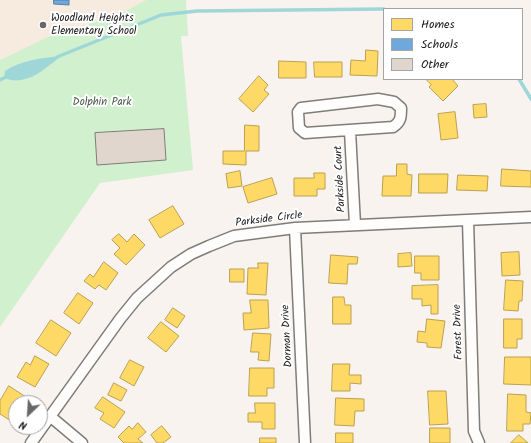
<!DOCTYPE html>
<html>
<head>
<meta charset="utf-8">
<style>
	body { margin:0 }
	#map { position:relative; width:531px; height:443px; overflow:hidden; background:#f8f3ee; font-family:Kalam,sans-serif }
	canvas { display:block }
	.legend { position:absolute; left:383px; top:8px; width:140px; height:72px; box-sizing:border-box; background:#fff; border:1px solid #a4a4a4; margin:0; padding:5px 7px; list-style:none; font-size:12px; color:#1c1c1c }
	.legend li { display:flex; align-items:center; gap:8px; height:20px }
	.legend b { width:20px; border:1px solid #a4a4a4 }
	.north { position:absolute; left:8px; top:395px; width:40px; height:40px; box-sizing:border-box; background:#fff; border:1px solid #a4a4a4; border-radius:50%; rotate:205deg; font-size:11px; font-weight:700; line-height:16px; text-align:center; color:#1c1c1c }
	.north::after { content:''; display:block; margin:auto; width:14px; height:18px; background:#696766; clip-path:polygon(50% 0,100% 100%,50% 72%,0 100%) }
</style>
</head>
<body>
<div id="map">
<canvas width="531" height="443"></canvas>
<ul class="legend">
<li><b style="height:11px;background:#ffd966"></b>Homes</li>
<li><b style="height:11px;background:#6fa8dc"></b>Schools</li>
<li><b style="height:11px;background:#e1d6ce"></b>Other</li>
</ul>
<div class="north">N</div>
</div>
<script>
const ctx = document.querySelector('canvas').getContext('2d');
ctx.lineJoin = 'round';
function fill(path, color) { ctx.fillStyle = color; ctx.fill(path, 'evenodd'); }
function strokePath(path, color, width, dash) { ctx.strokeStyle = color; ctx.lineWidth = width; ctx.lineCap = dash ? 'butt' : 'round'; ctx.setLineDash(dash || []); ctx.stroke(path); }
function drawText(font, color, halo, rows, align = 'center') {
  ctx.font = font + ' Kalam,sans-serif'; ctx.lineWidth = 4; ctx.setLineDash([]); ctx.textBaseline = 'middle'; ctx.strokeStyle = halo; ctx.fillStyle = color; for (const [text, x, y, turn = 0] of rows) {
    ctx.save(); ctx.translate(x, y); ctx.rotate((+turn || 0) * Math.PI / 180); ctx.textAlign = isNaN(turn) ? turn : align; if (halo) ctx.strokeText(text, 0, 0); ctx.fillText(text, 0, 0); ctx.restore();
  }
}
const built = new Path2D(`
	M0,0H146L116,16L56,33L0,60Z`);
const green = new Path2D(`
	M146,0H186L188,36H181L193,170L100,183L0,327V60L56,33L116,16Z`);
const water = new Path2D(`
	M61,56C45,69 26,87 4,78L5,71C22,60 41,58 61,56Z`);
const homes = new Path2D(`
	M366,50L378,51L377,76L350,75L351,60L365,61Z
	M279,61L306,62V78H279Z
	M314,62H342V77H315Z
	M259,76L268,85L264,90L269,94L253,112L239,99Z
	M426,79H452L458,86L443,101L429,87L431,85Z
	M486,104L487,117L474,118L473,105Z
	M455,112L458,138L441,140L438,114Z
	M245,125L259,126V151H246V165L223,164V151H244Z
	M397,164H407V174L412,175L411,196H382L383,176H396Z
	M502,169L531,171V187L501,186Z
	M240,171L242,186L228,188L226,174Z
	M314,173H325V189H317V196H294V178H314Z
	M419,174H448L447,193H419Z
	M458,175L488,176L487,191L457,190Z
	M272,178L277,194L248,203L243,187Z
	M173,206L184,224L160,238L149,220Z
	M119,234L127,242L134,234L145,245L126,265L114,254L120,248L112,240Z
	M519,252L520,275L502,276L501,253Z
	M411,253L412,266L398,267V254Z
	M331,255L358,257L357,264H348L347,284L329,283Z
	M415,256H439V280H421V273H415Z
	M104,262L118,273L106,290L99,285L95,289L84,281L90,274L93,277Z
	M258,263H268L266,295L247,294L248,268H258Z
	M230,269H244V282H230Z
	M506,280L523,281L522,301H519L518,311L504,310Z
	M438,285V314H431V305L422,306V299H412V286Z
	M78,293L93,303L79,324L64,313Z
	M333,297H344L345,305H351V324H333Z
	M250,300H268L269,328L244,330L243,313H251Z
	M173,308L185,316L177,328L165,320Z
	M427,319L445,321L441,348L427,347V343L417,342L418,331L425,332Z
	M504,319H522V339H517V348H504Z
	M51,320L71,333L56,356L36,343Z
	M161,322L179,336L166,352L148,338Z
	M253,333L271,334L269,361L258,360L259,352H251Z
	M35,356L49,364L35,387L17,377L26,362L30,365Z
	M505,357H531V385L504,384Z
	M130,360L144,367L134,386L120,378Z
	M333,364H350L349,375H361V384L350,383V391H332Z
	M250,368H274V388H267V396H249Z
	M114,383L127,390L121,401L108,395Z
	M9,386L26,397L23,403H16V414L11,421L0,414V401Z
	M428,391H446L448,424L430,425Z
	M508,394L526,395V412L531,413L530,424H523V431H507Z
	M103,397L125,412L114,428L100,419L104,413L95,408Z
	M336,398L364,399V411H355L354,426L335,425Z
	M255,403H275V429H262V422H248V413H255Z
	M138,423L146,432L138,439L143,443H124L118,437L129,426L132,429Z
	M162,426L171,437L163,443H157L151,435Z
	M430,428H450V443H430Z
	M336,433H353V443H336Z
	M519,435L528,443H511Z
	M260,438H276V443H260Z`);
const schools = new Path2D(`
	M54,0H69V5L54,4Z`);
const stream = new Path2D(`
	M57,57L161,15L197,11L384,9
	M519,79L531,99
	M0,80L8,76`);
const building = new Path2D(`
	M164,129L166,160L97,165L95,133Z`);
const street = new Path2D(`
	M378,99L394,102L401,108C401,117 401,122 393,127L305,133L299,128L298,112L301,108Z
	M350,131L355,225
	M468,220L474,431L479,443
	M295,228L305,443
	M51,417L82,443
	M31,443L120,319L137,298L171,267L191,254L209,246L234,236L295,228L531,217`);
const markers = [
	[43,25,4,"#696766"]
];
const poiNames = [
	["Woodland Heights",51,19],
	["Elementary School",51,32]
];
const parkNames = [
	["Dolphin Park",102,103]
];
const streetNames = [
	["Parkside Court",341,179,-93],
	["Parkside Circle",269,220,-7],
	["Forest Drive",459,332,-92],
	["Dorman Drive",288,336,-93]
];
fill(built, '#f7eadf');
fill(green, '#d0f0ce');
fill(water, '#9fd7d9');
fill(homes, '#ffd966');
strokePath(homes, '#bba050', 1);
fill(schools, '#6fa8dc');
strokePath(schools, '#567ea2', 1);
strokePath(stream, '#9fd7d9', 3.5);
fill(building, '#e1d6ce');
strokePath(building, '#7f7d7a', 1);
strokePath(street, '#7f7d7a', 13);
strokePath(street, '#fefdfc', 10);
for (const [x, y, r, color] of markers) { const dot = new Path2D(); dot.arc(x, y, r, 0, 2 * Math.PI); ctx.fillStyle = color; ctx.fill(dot); strokePath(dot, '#fff', 1.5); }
drawText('11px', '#1c1c1c', '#fff', poiNames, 'left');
drawText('11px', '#485b4a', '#fff', parkNames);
drawText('11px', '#1c1c1c', '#fff', streetNames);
</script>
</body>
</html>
